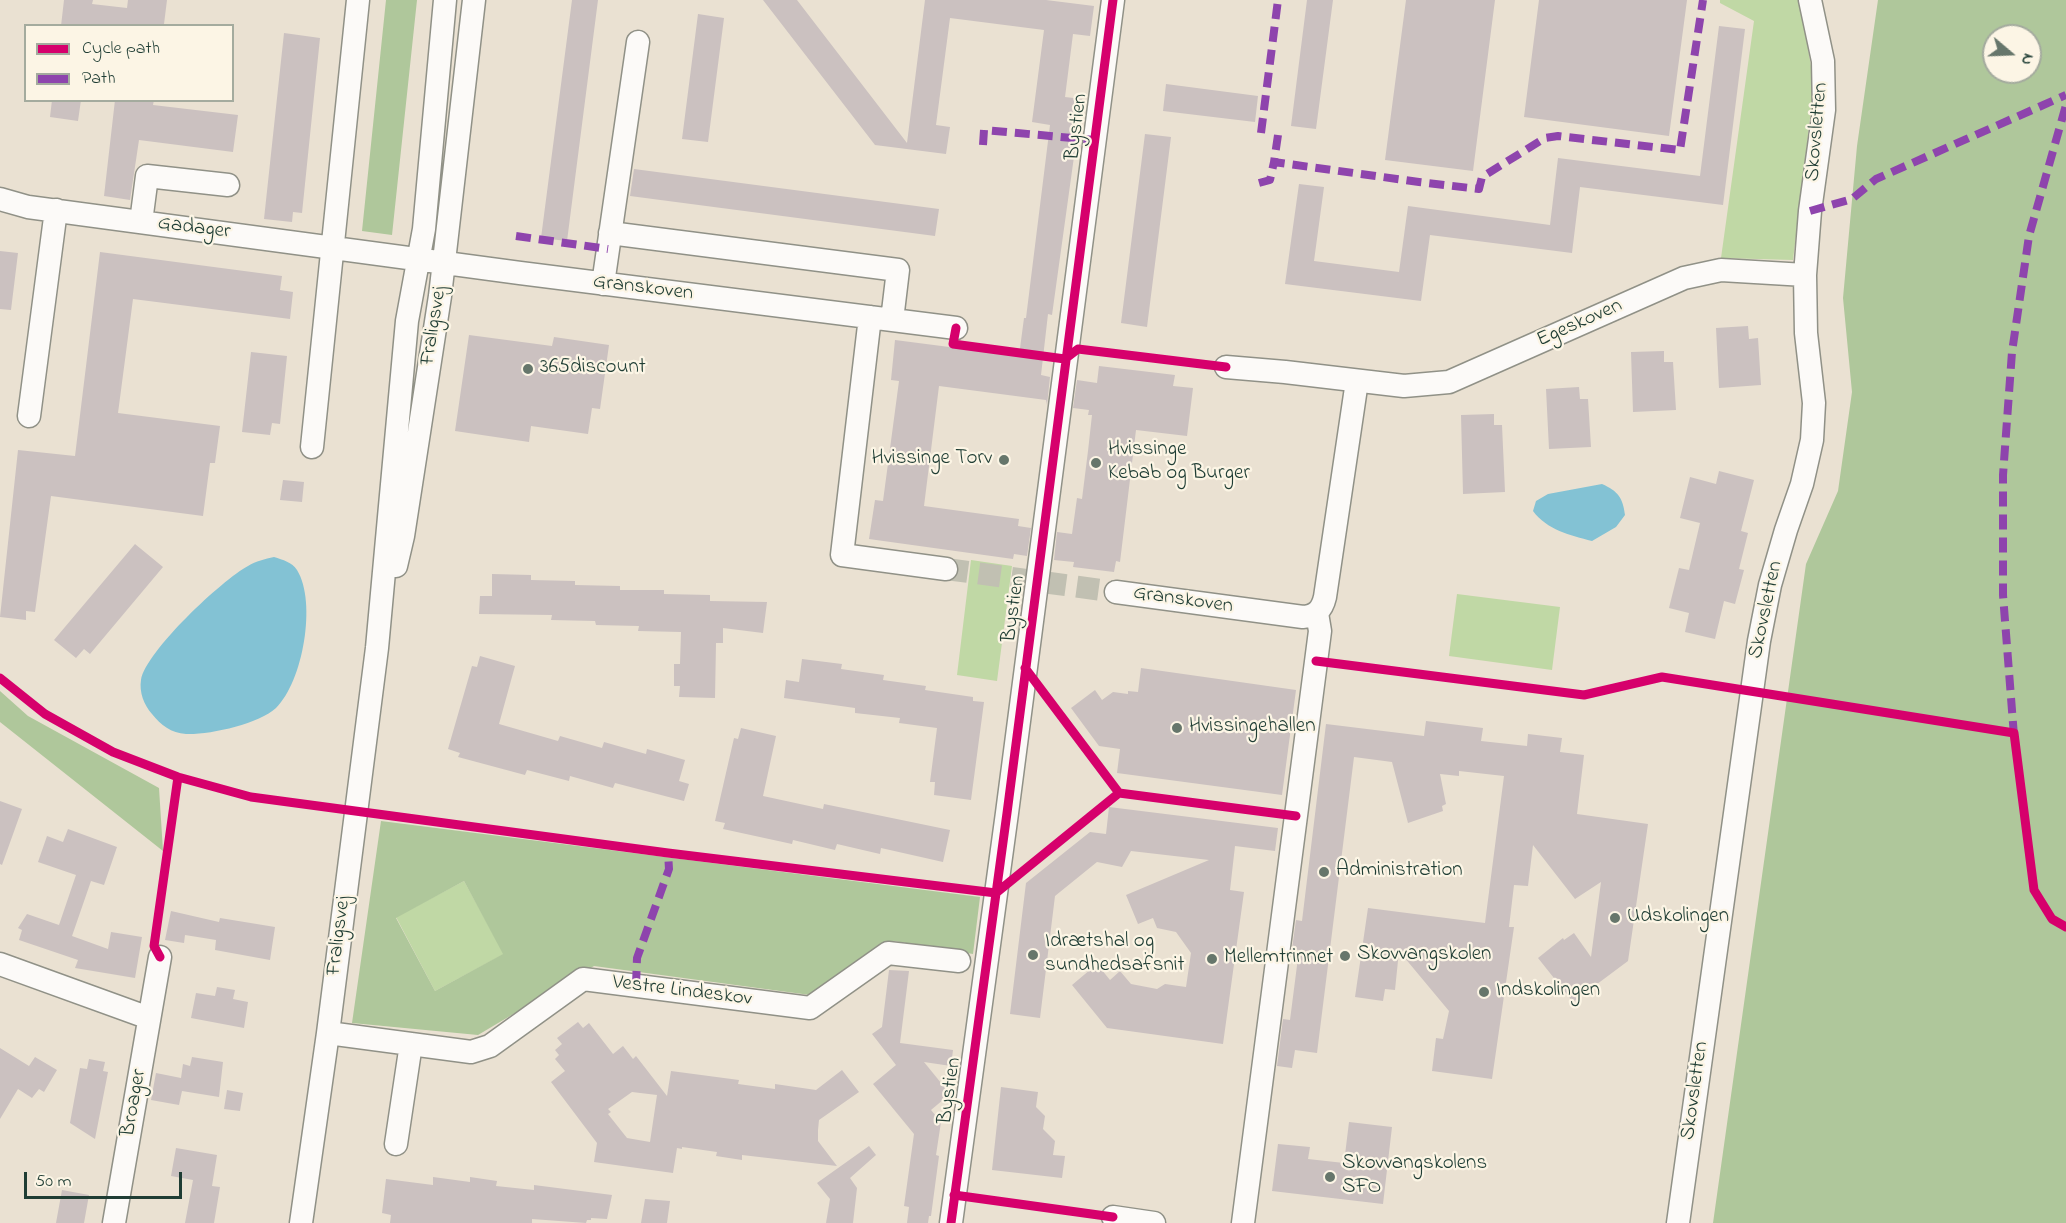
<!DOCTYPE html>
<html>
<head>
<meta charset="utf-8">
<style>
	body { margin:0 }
	#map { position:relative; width:2066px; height:1223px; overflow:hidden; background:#eae1d2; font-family:"Indie Flower",sans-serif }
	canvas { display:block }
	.legend { position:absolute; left:24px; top:24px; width:210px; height:78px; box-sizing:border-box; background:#fcf5e5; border:2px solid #a4ab9e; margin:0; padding:8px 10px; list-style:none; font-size:18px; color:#1f3d34 }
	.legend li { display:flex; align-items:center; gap:12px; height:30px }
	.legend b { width:30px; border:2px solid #a4ab9e }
	.north { position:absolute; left:1982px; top:24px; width:60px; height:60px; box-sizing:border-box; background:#fcf5e5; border:2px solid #a4ab9e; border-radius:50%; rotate:109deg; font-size:16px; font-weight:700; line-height:24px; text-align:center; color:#1f3d34 }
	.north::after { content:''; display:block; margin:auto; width:21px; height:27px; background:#66766b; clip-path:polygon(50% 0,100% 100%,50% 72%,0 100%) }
	.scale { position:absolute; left:24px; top:1172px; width:158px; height:27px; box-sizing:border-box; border:3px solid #1f3d34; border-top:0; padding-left:8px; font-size:18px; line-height:21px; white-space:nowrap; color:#1f3d34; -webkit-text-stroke:4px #fcf5e5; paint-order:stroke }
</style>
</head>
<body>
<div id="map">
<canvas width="2066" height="1223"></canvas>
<ul class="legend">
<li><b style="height:8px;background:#d6006c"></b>Cycle path</li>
<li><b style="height:8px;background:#8e44ad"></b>Path</li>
</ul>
<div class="north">N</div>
<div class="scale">50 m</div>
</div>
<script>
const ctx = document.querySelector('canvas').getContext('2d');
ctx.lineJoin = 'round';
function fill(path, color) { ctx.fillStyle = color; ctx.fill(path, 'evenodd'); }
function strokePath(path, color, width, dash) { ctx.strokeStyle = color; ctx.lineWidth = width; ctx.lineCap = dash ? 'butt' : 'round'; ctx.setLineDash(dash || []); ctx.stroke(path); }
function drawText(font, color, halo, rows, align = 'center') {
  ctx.font = font + ' "Indie Flower",sans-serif'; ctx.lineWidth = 4.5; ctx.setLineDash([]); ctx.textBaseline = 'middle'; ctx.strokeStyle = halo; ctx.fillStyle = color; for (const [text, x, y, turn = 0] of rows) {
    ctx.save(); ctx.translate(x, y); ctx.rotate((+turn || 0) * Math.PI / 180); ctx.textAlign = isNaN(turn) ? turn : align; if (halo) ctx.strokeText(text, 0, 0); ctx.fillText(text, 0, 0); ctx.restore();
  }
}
const green = new Path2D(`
	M1720,0H1798L1803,17L1814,85L1793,260L1721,258L1754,21L1720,3Z
	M971,560L1012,566L997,681L957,675Z
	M1457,594L1560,607L1552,670L1449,656Z
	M464,881L504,954L435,991L396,917Z`);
const forest = new Path2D(`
	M386,0H417L392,235L362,231Z
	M1878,0H2066V1223H1713L1806,564L1838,491L1852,392L1843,298L1857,146ZM1994,36H2030V72H1994Z
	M0,691L28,716L159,788L163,851L0,722Z
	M381,821L980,897L973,954L894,941L810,995L594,966L478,1035L352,1023ZM464,881L503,954L435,991L396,918Z`);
const water = new Path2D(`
	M1602,484C1618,491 1623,498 1625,515L1616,527L1592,541C1570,535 1547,530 1533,511L1536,501L1548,494Z
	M274,557C283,560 292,562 297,570C317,602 303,682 276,708C259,724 209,735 186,734C171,733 161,725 152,714C144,705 139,692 141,680C146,651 222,580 248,566C256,561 265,559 274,557Z`);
const building = new Path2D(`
	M64,0H93L92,4L127,8L128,0H167L164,24L61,26Z
	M572,0H598L567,241L541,238Z
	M763,0H797L907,143L925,0H1046L1094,6L1090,36L1073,34L1065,97L1082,99L1052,315L1048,314L1041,375L1050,377L1047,405L1046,400L939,386L924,506L1019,519L1018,526L1031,528L1027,556L1014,554L1013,559L869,539L875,500L883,501L899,381L891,380L895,340L1019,356L1024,318H1026L1050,125L1032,122L1044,30L950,18L936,125L950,127L946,154L875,145Z
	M1307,0H1333L1316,129L1291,126Z
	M1406,0H1495L1473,171L1385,160Z
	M1539,0H1687L1669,136L1524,117Z
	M698,14L724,18L708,142L682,139Z
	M1719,26L1745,29L1723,205L1580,187L1572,253L1430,235L1421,301L1285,284L1299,184L1324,187L1314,261L1399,272L1408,206L1550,225L1558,158L1700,176Z
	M284,33L320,38L302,213L293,212L292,222L264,219Z
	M1166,84L1258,96L1255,122L1163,111Z
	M52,100H81L78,121L50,117Z
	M115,100H154L153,105L238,115L233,152L139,140L130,200L104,196Z
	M1145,134L1171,137L1147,327L1121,323Z
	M634,169L939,209L935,236L630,196Z
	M0,251L18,253L11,310L0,309Z
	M100,252L282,276L280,290L293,292L290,319L133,299L118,413L220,426L215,463H210L203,516L51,496L35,612L26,611V620L0,617L18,450L75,456Z
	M1748,326L1749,339L1758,338L1761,385L1719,388L1716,328Z
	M469,335L552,346L554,337L609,345L600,409L592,408L588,434L531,426L529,442L455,431Z
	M1664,351V362H1673L1676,410L1633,412L1631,352Z
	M251,352L287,356L280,424L272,423L270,435L242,432Z
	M1099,366L1175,375L1173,386L1193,388L1187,436L1136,430L1120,562L1116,561L1114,572L1073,567L1074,562L1054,560L1057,532L1072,534L1077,498L1082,499L1088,451L1092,415H1088L1089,410L1073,408L1077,380L1097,383Z
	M1579,387L1580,399H1588L1591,447L1549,449L1546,389Z
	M1494,414V425H1502L1505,492L1463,494L1461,415Z
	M1719,471L1754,480L1741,531L1748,533L1739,569L1744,570L1735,604L1724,601L1715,639L1685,632L1689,613L1669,608L1679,568L1689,570L1700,523L1680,518L1690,477L1716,484Z
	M283,480L304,482L302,502L280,500Z
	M135,544L163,567L90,654L84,649L76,658L54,640Z
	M492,574L531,575V580L575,581V585L620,586V590H664V594L710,595V601L767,602L763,633L723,628V643H716L715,698L679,697L680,686H674V664H680L681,632L638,631L639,626L596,625L595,621L551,620L552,615L479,614L480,596H492Z
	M480,656L515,666L499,724L558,741L560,736L602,748L604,742L646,754L647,749L685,760L679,781L689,784L684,801L615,783L613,788L570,776L569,781L527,770L525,775L458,757L460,753L448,749L472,666L477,667Z
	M802,659L842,664L841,669L884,675L883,680L926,686L925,690L973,697V701L984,702L971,800L934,795L935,782H930L937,728L899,723L900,718L855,713V708L784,698L786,680L799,682Z
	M1141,668L1296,690L1282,795L1117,773L1120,749L1099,746L1071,708L1095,690L1102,700L1113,692L1128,694V691L1138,692Z
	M1426,721L1483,728L1481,741L1527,746L1528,734L1562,738L1560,752L1584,755L1577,814L1648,824L1628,961L1573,1002L1538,958L1563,938L1564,940L1574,933L1591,957L1601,882L1575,899L1533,845L1528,886L1514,885L1509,927H1514L1492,1079L1432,1071L1436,1038L1443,1039L1449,1011L1399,951L1395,990L1385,989L1383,1001L1355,997L1368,908L1485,923L1504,776L1459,771V776L1440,774L1446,804L1442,806L1443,811L1408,823L1392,762L1354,757L1317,1053L1295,1050L1292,1068L1277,1066L1283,1019L1290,1020L1299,950L1292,949L1296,920L1302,921L1326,724L1424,736Z
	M741,728L776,736L763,796L823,809L824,804L950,830L943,862L881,848L880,854L837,844L835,850L793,840L792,844L723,829L725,823L715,821L734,738L738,739Z
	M0,801L22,809L2,865L0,864Z
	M1109,807L1278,828L1275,851L1235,846L1230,890L1244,892L1223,1044L1107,1028L1072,985L1097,964L1110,980L1120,971L1131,984L1157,989L1165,984L1186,987L1191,953L1176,932L1157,928L1153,918L1138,924L1126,895L1209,860L1131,851L1122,867L1097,862L1055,896L1040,1018L1010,1014L1026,883L1090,832L1106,834Z
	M68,829L117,847L104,885L91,881L72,936L108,949L111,932L142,937L135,978L75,968L78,960L19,940L22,930L18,928L27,914L59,925L76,875L38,862L47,836L63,842Z
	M171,911L219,922L220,918L275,927L270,960L215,950L216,940L185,935L184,943L165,940Z
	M889,970L909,971L900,1043L953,1050L951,1066L924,1062L950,1094L931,1110L941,1122L936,1155L939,1156L931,1216H929L928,1223H907L909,1207L904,1206L914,1134L873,1084L896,1065L872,1034L882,1027Z
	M217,987L235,990L233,999L248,1002L244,1028L191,1018L196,993L215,996Z
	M578,1022L583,1028L589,1023L613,1054L623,1046L633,1059L636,1056L667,1096L671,1071L739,1080L738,1084L775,1089V1084L816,1090L842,1070L859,1092L819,1120L818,1130V1141L837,1166L742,1155V1160L716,1156L717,1152L682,1147V1149L677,1148L673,1173L594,1162L597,1143L551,1082L565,1071L555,1059L559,1055L555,1050L562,1044L557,1038ZM632,1092L657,1095L650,1142L627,1138L608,1114L611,1112L608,1109Z
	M0,1048L29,1066L35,1057L57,1070L44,1092L39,1089L32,1098L18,1089L0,1119Z
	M192,1057L223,1062L219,1097L182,1091L179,1105L151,1100L156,1073L181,1078L183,1064L190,1066Z
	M89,1059L105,1062L103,1071L108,1072L95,1139L70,1123L80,1068L87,1069Z
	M1001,1087L1038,1092L1036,1107L1045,1116L1043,1129L1055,1141L1053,1155L1065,1156L1062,1178L992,1170Z
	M227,1090L243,1093L240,1111L224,1109Z
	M1349,1122L1392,1127L1383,1204L1272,1191L1278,1144L1310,1147L1308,1159L1344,1163Z
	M869,1146L876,1155L850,1178L857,1188L853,1223H826L830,1199L817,1183Z
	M176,1148L217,1155L212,1186L220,1187L214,1223H185L193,1180L171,1176Z
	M433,1177L470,1182V1177L497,1181L496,1186L534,1190V1185L612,1195L607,1219L591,1218V1220H587L586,1223L532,1219V1223H390L391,1215L382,1213L386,1179L433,1185Z
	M62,1190L89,1195L84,1223H56Z
	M645,1199L670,1201L667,1223H641Z`);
const minorTunnel = new Path2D(`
	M946,569L1116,592`);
const minor = new Path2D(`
	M0,199L28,207L520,273L956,328
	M141,222L147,176L228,185
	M610,233L898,270L892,320
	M603,284L638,42
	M870,317L842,555L946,569
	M1226,367L1285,372L1404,386L1449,382L1684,278L1721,270L1805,275
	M29,416L56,210
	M312,447L358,0
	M396,566L403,536L440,296L474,0
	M1116,592L1303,617C1316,616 1322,610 1325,597L1357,381
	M0,964L149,1018
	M328,1033L471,1052L490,1046L583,979L810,1008L888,953L959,961
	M396,1144L411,1044
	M1113,1217L1154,1223
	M114,1223L160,957
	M301,1223L328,1033L377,648L407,321L424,229L445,0
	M951,1223L1007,813L1113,0
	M1243,1223L1320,631L1317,613
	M1678,1223L1759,641L1770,585L1786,530L1802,484L1812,440L1814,403L1806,333L1805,275L1810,211L1824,110L1823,61L1810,0`);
const quiet = new Path2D(`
	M1261,133L1278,0
	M1278,135L1274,162L1419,182L1479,189L1482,177L1545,138L1558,136L1680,150L1703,0
	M983,145L984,130L1095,140
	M1259,183L1270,180L1274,162
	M1810,211L1852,199L1876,179L2066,95
	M516,236L608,249
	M2014,736L2003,595V475L2012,352L2029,236L2066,105
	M636,986L637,958L669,869L668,853`);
const cycleway = new Path2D(`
	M956,328L953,344L1065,359L1078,349L1226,367
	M1316,661L1584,695L1662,677L2014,733L2034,890L2052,919L2066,927
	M1025,668L1119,793
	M0,678L45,714L113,752L178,777L251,797L668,853L996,893L1119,793L1296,816
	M160,957L154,946L178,777
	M954,1195L1113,1217
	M951,1223L1007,813L1113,0`);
const markers = [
	[528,369,6,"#66766b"],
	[1004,460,6,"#66766b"],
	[1096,463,6,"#66766b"],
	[1177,728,6,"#66766b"],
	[1324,872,6,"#66766b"],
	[1615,918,6,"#66766b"],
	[1033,955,6,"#66766b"],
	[1345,956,6,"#66766b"],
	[1212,959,6,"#66766b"],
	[1484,992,6,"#66766b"],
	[1330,1177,6,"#66766b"]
];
const streetNames = [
	["Bystien",1078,127,-83],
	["Skovsletten",1818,132,-85],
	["Gadager",194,229,7],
	["Granskoven",643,289,7],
	["Egeskoven",1580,324,-24],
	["Fraligsvej",435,326,-81],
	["Granskoven",1183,601,8],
	["Bystien",1015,609,-82],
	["Skovsletten",1767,610,-78],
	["Fraligsvej",340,936,-83],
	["Vestre Lindeskov",682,992,7],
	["Bystien",951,1091,-82],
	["Skovsletten",1696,1091,-82],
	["Broager",135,1103,-80]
];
const poiNames = [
	["365discount",540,369],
	["Hvissinge",1108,451],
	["Kebab og Burger",1108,475],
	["Hvissinge Torv",992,460,"right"],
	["Hvissingehallen",1189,728],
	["Administration",1336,872],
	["Udskolingen",1627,918],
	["Idrætshal og",1045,943],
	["sundhedsafsnit",1045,967],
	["Skovvangskolen",1357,956],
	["Mellemtrinnet",1224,959],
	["Indskolingen",1496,992],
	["Skovvangskolens",1342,1165],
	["SFO",1342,1189]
];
fill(green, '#c0d8a5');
fill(forest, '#afc79b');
fill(water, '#83c2d4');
fill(building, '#cbc1c0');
strokePath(minorTunnel, '#c1c0b2', 22, [22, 11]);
strokePath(minor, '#909187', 25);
strokePath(minor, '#fcfaf8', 22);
strokePath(quiet, '#8e44ad', 8, [15, 8]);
strokePath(cycleway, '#d6006c', 9);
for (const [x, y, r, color] of markers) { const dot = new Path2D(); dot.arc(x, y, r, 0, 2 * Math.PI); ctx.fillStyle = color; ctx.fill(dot); strokePath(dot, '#fcf5e5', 2); }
drawText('21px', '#1f3d34', '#fcf5e5', streetNames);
drawText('21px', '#1f3d34', '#fcf5e5', poiNames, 'left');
</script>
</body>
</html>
